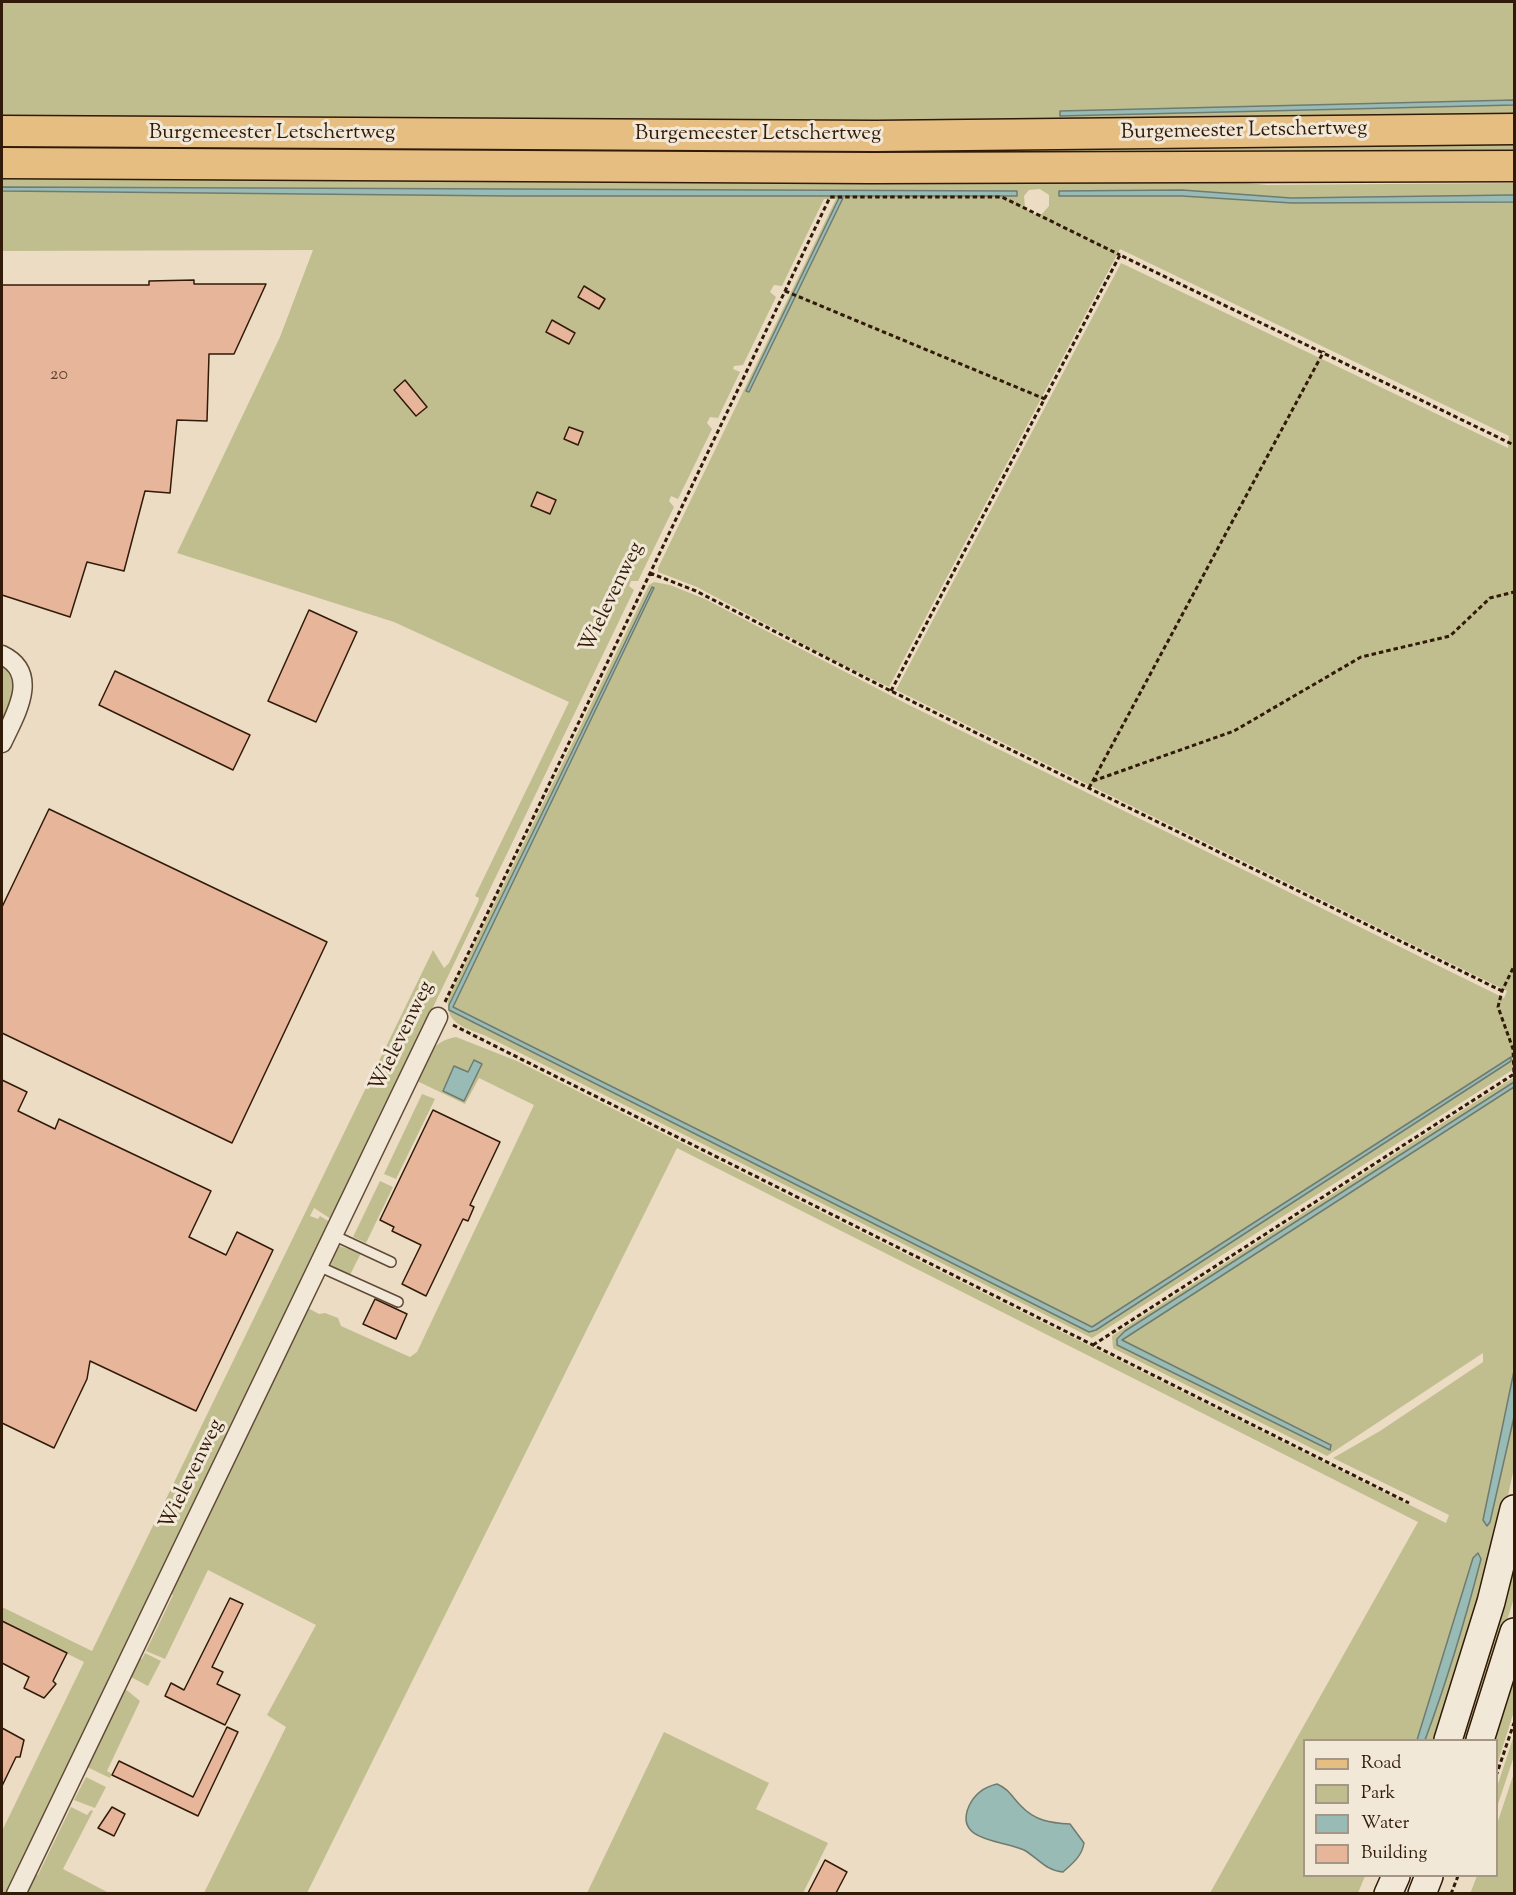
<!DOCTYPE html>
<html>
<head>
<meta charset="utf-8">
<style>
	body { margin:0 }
	#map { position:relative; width:1516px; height:1895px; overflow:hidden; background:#ebdcc3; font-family:"Sorts Mill Goudy",serif }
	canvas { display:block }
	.frame { position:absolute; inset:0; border:3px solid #311a08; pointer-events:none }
	.legend { position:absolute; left:1303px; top:1739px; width:195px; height:138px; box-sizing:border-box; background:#f2e8d8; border:2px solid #a59685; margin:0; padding:8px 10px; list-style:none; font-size:18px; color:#311a08 }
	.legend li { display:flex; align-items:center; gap:12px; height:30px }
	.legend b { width:30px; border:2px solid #a59685 }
</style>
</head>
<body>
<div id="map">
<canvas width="1516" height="1895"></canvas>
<div class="frame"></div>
<ul class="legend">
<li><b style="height:8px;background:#e6be82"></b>Road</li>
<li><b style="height:16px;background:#c0be8e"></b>Park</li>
<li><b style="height:16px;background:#98bbb6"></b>Water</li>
<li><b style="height:16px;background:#e7b59a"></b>Building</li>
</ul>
</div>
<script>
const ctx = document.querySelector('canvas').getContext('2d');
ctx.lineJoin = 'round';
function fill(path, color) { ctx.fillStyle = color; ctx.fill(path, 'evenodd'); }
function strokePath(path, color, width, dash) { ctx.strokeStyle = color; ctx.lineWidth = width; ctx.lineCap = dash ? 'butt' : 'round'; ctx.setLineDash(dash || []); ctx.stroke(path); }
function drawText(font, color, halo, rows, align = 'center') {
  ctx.font = font + ' "Sorts Mill Goudy",serif'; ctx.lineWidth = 6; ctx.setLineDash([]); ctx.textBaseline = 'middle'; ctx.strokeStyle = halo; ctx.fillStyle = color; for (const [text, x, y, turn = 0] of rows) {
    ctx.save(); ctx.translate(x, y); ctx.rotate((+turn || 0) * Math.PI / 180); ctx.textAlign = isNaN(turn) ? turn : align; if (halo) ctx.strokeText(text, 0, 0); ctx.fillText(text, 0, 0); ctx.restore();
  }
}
const green = new Path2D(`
	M2,2H1514V100L1060,111V116L1514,105V118L1180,126L2,123Z
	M1514,136V158L2,156V142Z
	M2,174L1193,178L1267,185L1514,183V195L1291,198L1182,190L1059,191L1060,196H1182L1292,203L1514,202V1069L1092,1338L486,1036C467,1028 445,1025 448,999L649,585L654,582L670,585L705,599L909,705L1504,998L1507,991L896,690L1121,263L1508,448L1509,436L1120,249L889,687L829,658L697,587L658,572V568L836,199H824L782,286L774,285L770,292L776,297L743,365L734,366L733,369L740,372L718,418L710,417L707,423L712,429L678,499L671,496L669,501L674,507L638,581H631L629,586L634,590L331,1219L314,1208L310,1216L318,1219L320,1216L330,1222L6,1893H2V1831L84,1662L2,1621V1607L92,1651L433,950L444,968L449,963L478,902L479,898L475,896L569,702L394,622L177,553L280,337L313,250L2,251V191L510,196L1017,195V191L2,187ZM1040,189L1049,195V206L1042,214H1032L1025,207L1024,196L1029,190ZM839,198L842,199L749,392H747ZM652,587L654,589L452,1007L1092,1327L1511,1058L1096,1330L450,1010L449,1005Z
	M2,664C17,680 16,705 2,721Z
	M456,1037L517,1061L1446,1523L1449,1515L1333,1458L1380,1431L1483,1362V1353L1327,1456L1113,1348L1112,1336L1514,1077V1082L1125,1331L1117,1339V1345L1330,1450L1331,1444L1122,1340L1514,1087V1371L1483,1520L1490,1522L1514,1417V1468L1504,1514L1437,1740H1425L1458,1642L1481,1559L1473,1558L1417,1740H1304V1876H1365L1358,1893H1210L1418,1522L677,1148L307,1893H204L286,1727L267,1715L316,1625L208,1570L165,1659L146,1651L173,1595L168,1592L306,1307L319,1314L325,1313L338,1318L341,1326L410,1357L417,1352L534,1105L479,1078L465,1104L415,1080C426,1059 431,1041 456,1037Z
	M422,1094L435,1099L396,1179L384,1174Z
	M380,1181L393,1187L366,1243L353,1237Z
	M336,1245L361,1253L350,1275L326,1264Z
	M1514,1549V1598L1470,1740H1457Z
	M145,1653L161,1661L148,1686L129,1676L138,1657L142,1659Z
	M1514,1666V1711L1497,1765L1496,1740H1490Z
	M123,1687L140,1701L107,1771L112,1774L110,1778L85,1766Z
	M664,1732L769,1783L756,1809L828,1843L803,1893H587Z
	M1514,1735V1756L1497,1807V1787Z
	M1514,1773V1893L1470,1894L1477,1876H1496L1497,1824Z
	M86,1777L106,1787L95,1808L74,1800Z
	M71,1807L87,1815L91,1810L93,1811L63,1869L109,1893L23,1894L33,1874L38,1875Z`);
const water = new Path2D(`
	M1514,100V105L1060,116V111Z
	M2,187L1017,191V196H510L2,191Z
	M1182,190L1291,198L1511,195H1514V202L1292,203L1182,196H1059V191Z
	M839,198H843L749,392L746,391Z
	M652,587L654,588L453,1007L1092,1327L1511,1057V1061L1096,1330L1089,1332L449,1010V1005Z
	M474,1060L482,1064L464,1101L443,1091L454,1066L468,1072Z
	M1514,1082V1087L1122,1340L1331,1445L1330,1450L1117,1345V1339L1125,1331Z
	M1514,1371V1417L1490,1522L1487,1526L1483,1520Z
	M1478,1553L1481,1559C1465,1621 1447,1681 1425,1740H1417L1473,1558Z
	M997,1784C1009,1789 1012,1797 1021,1806C1035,1821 1051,1823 1070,1824L1084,1843C1082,1856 1073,1863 1063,1872C1046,1871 1038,1858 1024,1850C1004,1840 953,1842 969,1806C975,1793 984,1787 997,1784Z`);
const building = new Path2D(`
	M194,280V284H266L234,354H209L207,421L177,420L170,493L145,491L124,571L87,562L70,617L2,595V285H149V281Z
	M584,286L605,299L599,309L578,297Z
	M552,320L575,333L569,344L546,332Z
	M405,380L427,407L416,416L394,390Z
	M569,427L583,432L578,445L564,439Z
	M537,492L556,500L550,514L531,506Z
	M309,610L357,632L316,722L268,701Z
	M115,671L250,735L233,770L99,705Z
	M49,809L327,942L232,1143L2,1033V907Z
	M2,1080L27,1092L18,1111L55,1129L59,1119L211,1191L189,1237L226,1255L237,1232L273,1250L196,1411L90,1361L87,1379L54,1448L2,1423Z
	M433,1110L500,1142L470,1205L474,1207L468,1221L463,1219L426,1296L402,1284L421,1245L392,1231L394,1227L380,1220Z
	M375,1299L407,1314L396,1339L363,1324Z
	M230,1598L243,1604L212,1667L223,1672L217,1684L240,1695L225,1725L165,1696L171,1683L184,1690Z
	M2,1621L67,1653L53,1681L56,1684L44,1698L24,1688L29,1677L2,1663Z
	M227,1727L238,1732L198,1816L112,1775L119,1761L193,1797Z
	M2,1728L24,1740L20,1757H16L2,1786Z
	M112,1807L125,1814L114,1836L98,1828Z
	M825,1860L847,1872L836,1893H808Z`);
const path = new Path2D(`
	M785,291L1045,399
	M650,573L696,591L891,691L1502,991
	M891,691L1120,255L1514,445
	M1093,781L1234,731L1361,657L1450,636L1490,598L1514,592
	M1089,788L1324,351
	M445,1002L830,197H1002L1120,255
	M453,1025L1409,1503
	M1093,1345L1514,1074L1513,1049L1498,1007L1502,991L1514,966
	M1496,1776L1514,1723
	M1451,1894L1458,1876`);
const lane = new Path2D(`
	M333,1235L391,1262
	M318,1266L398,1302`);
const street = new Path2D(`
	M2,655C41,674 15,715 2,743
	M16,1894L438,1017`);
const secondary = new Path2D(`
	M1448,1740L1491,1602L1514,1509
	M1480,1740L1514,1632
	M1388,1894L1396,1876
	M1422,1894L1429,1876`);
const primary = new Path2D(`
	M2,131L876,136L1514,129
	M2,163L871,168L1514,166`);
const numberNames = [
	["20",59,376]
];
const streetNames = [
	["Burgemeester Letschertweg",1244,132,-1],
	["Burgemeester Letschertweg",272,134],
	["Burgemeester Letschertweg",758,135],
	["Wielevenweg",613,598,-64],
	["Wielevenweg",403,1037,-64],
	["Wielevenweg",193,1475,-64]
];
fill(green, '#c0be8e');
fill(water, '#98bbb6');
strokePath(water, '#6f7b70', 1.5);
fill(building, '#e7b59a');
strokePath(building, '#311a08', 1.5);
strokePath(lane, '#604a37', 12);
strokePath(street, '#604a37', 21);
strokePath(secondary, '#311a08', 30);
strokePath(primary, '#311a08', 33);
strokePath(path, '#311a08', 3, [4.5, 3]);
strokePath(lane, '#f2e8d8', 9);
strokePath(street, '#f2e8d8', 18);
strokePath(secondary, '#f2e8d8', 27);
strokePath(primary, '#e6be82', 30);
drawText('18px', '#5e412c', null, numberNames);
drawText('21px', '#311a08', '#f2e8d8', streetNames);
</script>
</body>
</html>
